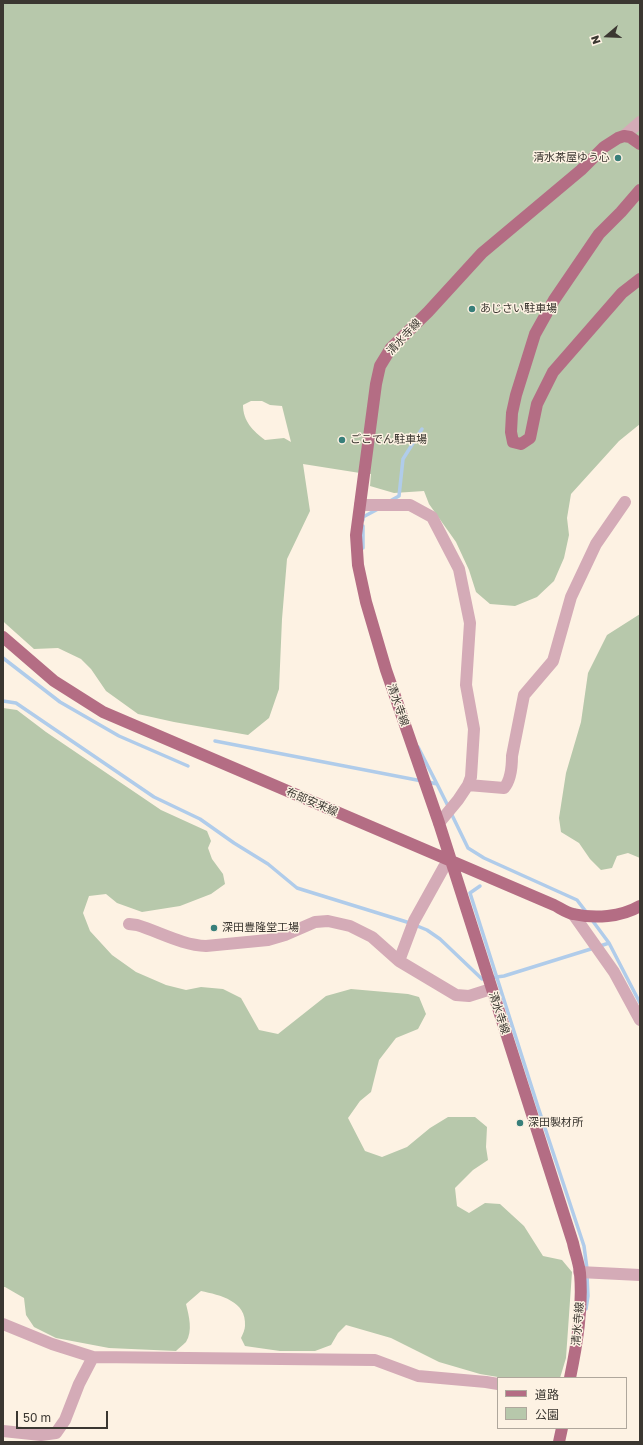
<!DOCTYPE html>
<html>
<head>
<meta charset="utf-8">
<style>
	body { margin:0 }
	#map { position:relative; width:643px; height:1445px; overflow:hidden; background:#fdf2e3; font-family:"Golos Text","Noto Sans JP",sans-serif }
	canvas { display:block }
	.frame { position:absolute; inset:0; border:4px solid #3b3731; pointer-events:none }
	.legend { position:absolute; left:497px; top:1377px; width:130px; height:52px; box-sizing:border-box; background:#fdf2e3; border:1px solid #afa79c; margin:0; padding:5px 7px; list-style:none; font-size:12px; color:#3b3731 }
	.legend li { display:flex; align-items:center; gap:8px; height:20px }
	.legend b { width:20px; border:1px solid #afa79c }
	.north { position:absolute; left:587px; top:16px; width:40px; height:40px; -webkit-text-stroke:3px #fdf2e3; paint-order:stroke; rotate:251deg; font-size:11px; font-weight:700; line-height:16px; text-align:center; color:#3b3731 }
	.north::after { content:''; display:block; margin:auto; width:14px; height:18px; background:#3b3731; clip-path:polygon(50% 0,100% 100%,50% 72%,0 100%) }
	.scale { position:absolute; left:16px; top:1411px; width:92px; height:18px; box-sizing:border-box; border:2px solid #3b3731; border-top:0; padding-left:5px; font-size:12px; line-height:14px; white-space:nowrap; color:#3b3731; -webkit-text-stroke:3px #fdf2e3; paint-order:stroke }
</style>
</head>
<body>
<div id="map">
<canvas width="643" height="1445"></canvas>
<div class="frame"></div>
<ul class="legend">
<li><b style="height:5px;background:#b46d84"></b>道路</li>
<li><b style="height:11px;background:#b7c8ab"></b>公園</li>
</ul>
<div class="north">N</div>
<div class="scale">50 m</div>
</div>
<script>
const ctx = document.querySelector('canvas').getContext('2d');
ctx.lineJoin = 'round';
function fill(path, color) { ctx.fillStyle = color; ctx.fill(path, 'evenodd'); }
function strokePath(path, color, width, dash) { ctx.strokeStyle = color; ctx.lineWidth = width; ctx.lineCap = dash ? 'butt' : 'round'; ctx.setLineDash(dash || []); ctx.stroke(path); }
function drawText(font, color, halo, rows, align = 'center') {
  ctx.font = font + ' "Golos Text","Noto Sans JP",sans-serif'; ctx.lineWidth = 3; ctx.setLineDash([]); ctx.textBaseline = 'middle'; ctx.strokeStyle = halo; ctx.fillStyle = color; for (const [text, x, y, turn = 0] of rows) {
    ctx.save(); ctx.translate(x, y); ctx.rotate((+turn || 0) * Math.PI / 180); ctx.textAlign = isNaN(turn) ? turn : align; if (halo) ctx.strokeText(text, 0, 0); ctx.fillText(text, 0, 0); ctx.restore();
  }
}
const green = new Path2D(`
	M3,3H640V424L619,441L571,494L567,518L569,535L564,558L554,581L537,597L515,606L490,604L476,592L469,570L456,542L429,504L424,491L394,493L370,486L371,474L360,473L303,464L310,511L287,559L282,619L279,689L269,718L248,735L174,722L138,714L106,691L91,669L81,659L58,648L34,649L6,624L3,621ZM251,401H262L270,405L282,406L291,442L284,438L265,440C253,431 243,421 243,405Z
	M640,614V858L628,853L617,856L612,868L601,870L590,859L579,843L561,832L559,818L566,773L581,722L588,673L607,635Z
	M3,708L17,710L46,732L161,810L207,831L211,841L208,848L212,859L223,874L225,884L211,894L180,906L142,912L117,903L106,894L89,896L83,913L90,931L112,955L136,972L166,985L186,990L201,987L223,989L241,998L259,1030L278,1034L326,996L351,989L408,994L419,997L426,1014L418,1029L396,1038L379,1060L371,1092L360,1101L348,1118L365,1151L382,1157L407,1147L430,1128L448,1117H475L487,1127L486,1147L488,1160L473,1170L455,1188L457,1206L469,1213L485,1203L500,1204L524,1226L543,1256L562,1260L572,1272L566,1358L560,1378H504L480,1374L439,1362L391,1338L346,1325L338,1333L331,1345L315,1351H280L245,1346L241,1338C243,1334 245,1329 245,1326C247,1301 220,1295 201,1291L186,1304C189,1316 193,1331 186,1342C183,1345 179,1348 176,1351L109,1348L56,1338L34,1327L26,1315L24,1298L5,1287H3Z`);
const stream = new Path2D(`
	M390,501L399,496L403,459L422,429
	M363,520V517L378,509
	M363,548V526
	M3,658L60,702L119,736L188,766
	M3,701L16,703L154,797L200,819L234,843L268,864L297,888L410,923L427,930L440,939L482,979L504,976L594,948
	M215,741L422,781
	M418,747L437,784
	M428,782L437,784L449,808
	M451,813L468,848L484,858L577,900L587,913
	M480,886L470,893L538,1107L584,1246L587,1269
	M592,920L609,943L640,1003
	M600,946L609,943
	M586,1309L588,1296L587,1275`);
const minor = new Path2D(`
	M624,136L640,122
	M360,505H410L432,517L459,569L470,623L466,685L474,729L471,777L468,785
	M439,823L458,800L468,785L504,788C511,780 512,766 512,756L524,695L553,661L571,597L596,544L625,502
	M573,914L614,972L640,1020
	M129,924L137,925C160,932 182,945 206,946L268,940L285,935L315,922L328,921L350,926L372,937L399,961L456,995L469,996L491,989
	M399,961L414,921L444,867L451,861
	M579,1272L640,1275
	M3,1324L52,1344L93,1357L375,1360L418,1376L486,1382L498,1384
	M3,1431L41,1435L56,1433L65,1420L79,1384L93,1357`);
const major = new Path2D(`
	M640,190L621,212L599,234L554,300L535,334L516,395L512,413L511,432L513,442L521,444L530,438L537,404L553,372L622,293L640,279
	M3,637L54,681L103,712L554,905C560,908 567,913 573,914C595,919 621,917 640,906
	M570,1378C577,1344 583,1308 580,1273C579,1263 575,1253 573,1243L439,823L386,670L366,602L358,565L356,535L376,384L380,366L391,348L428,312L482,253L581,170L604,147L618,138L624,136L630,137L640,144
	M559,1442L562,1428`);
const markers = [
	[618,158,4,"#387f7a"],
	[472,309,4,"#387f7a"],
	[342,440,4,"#387f7a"],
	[214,928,4,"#387f7a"],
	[520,1123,4,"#387f7a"]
];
const poiNames = [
	["清水茶屋ゆう心",610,158,"right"],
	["あじさい駐車場",480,309],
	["ごこでん駐車場",350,440],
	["深田豊隆堂工場",222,928],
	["深田製材所",528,1123]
];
const streetNames = [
	["清水寺線",404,337,-47],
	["清水寺線",398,705,71],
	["布部安来線",312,802,23],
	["清水寺線",499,1013,72],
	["清水寺線",578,1324,-85]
];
fill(green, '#b7c8ab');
strokePath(stream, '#b0ccea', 3.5);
strokePath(minor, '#d4abb7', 12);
strokePath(major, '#b46d84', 12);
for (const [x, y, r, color] of markers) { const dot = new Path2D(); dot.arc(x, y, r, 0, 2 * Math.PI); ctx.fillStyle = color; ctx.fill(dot); strokePath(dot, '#fdf2e3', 1.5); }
drawText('11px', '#3b3731', '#fdf2e3', poiNames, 'left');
drawText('11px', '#3b3731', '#fdf2e3', streetNames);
</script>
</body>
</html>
